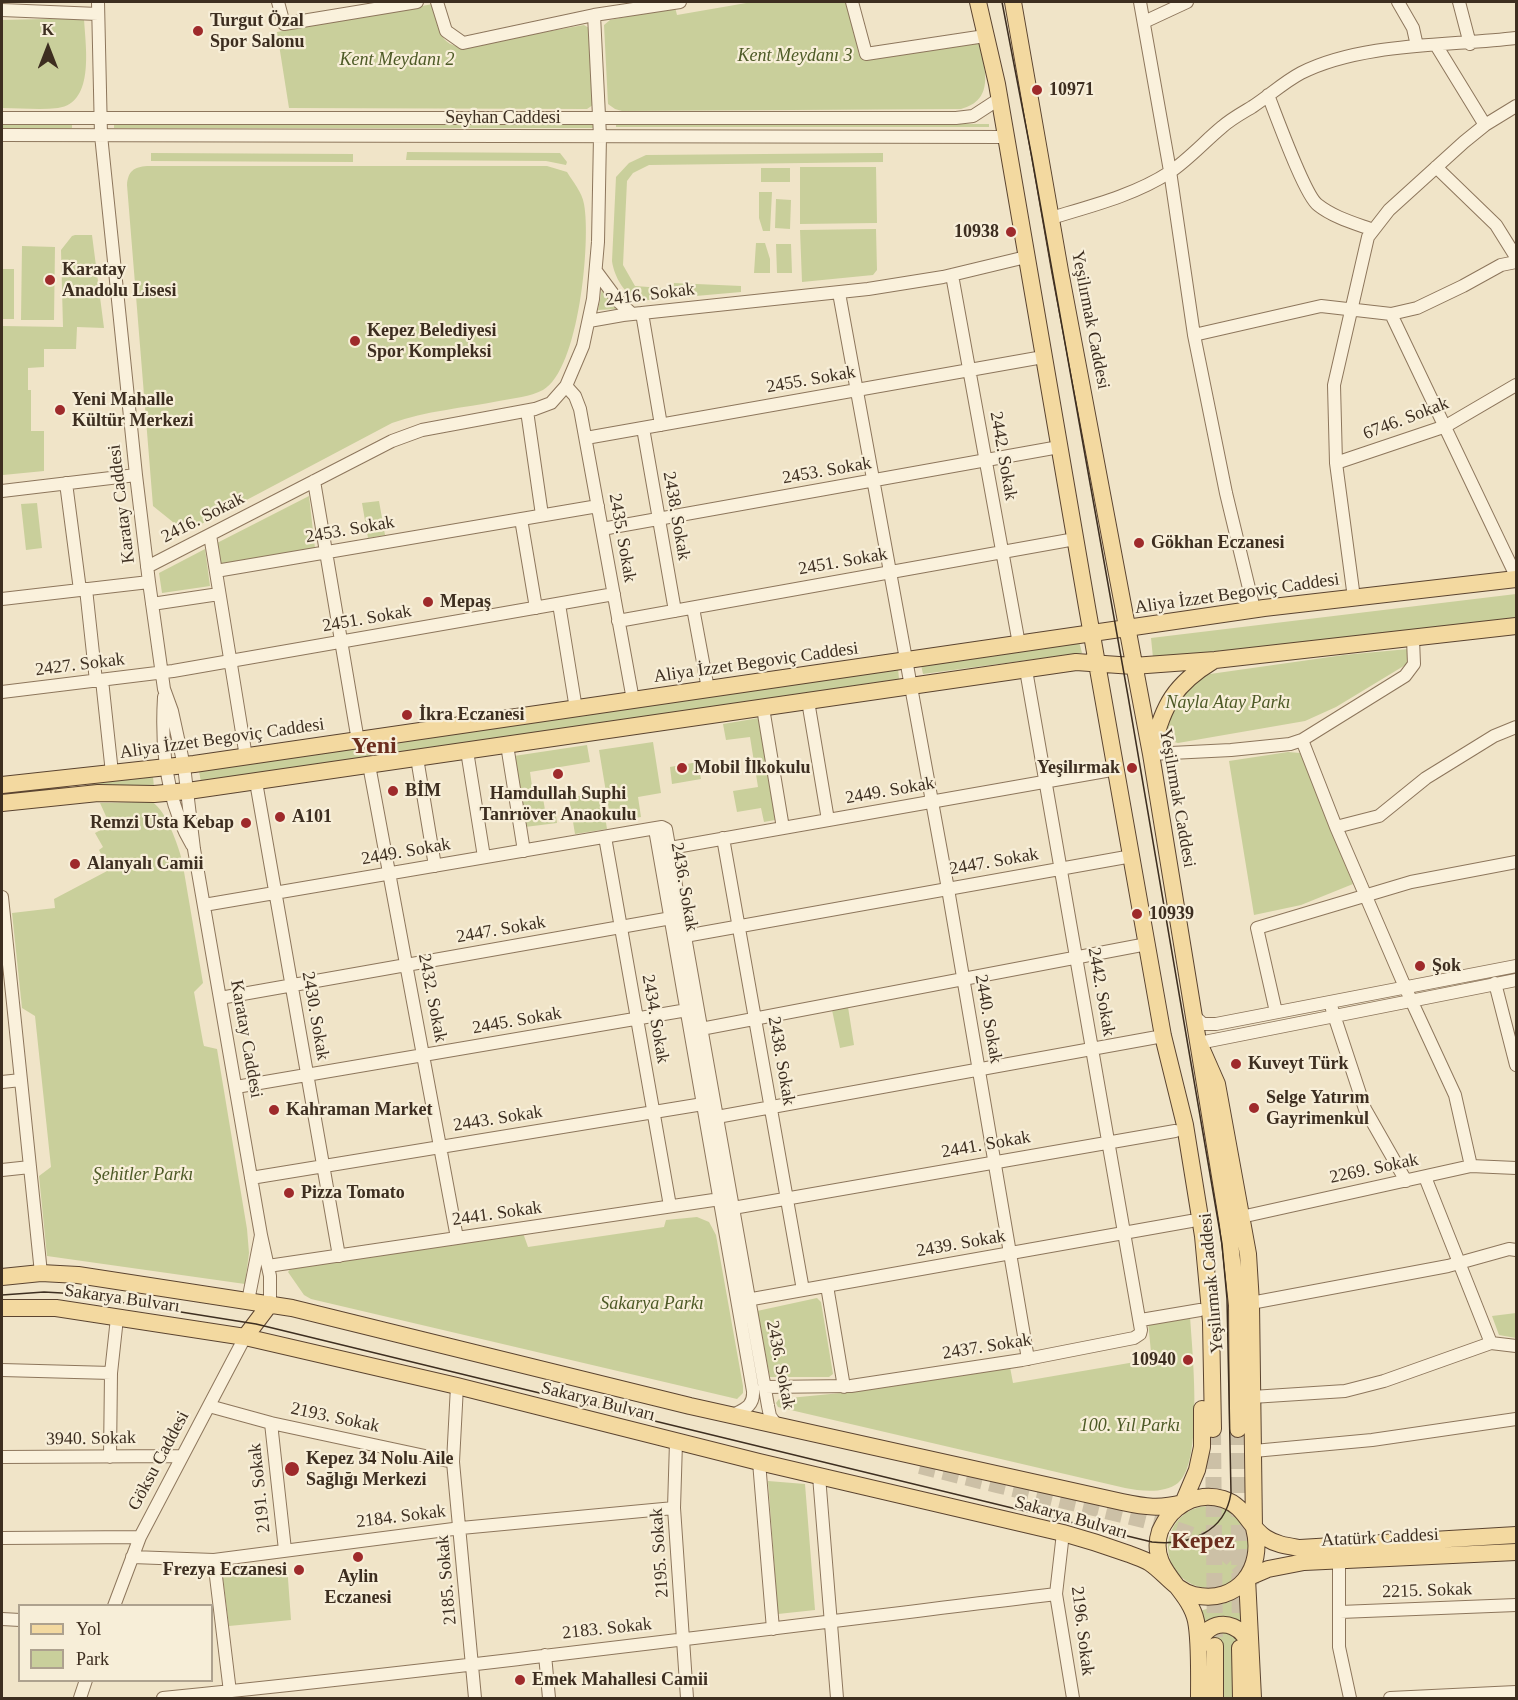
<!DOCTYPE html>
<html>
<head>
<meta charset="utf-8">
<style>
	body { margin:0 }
	#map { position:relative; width:1518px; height:1700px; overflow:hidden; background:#f0e4c8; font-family:"Times New Roman",serif }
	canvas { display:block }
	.frame { position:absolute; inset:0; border:3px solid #3d2e20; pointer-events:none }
	.legend { position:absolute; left:18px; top:1604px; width:195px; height:78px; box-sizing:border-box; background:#f7eed8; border:2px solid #ada18e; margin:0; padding:8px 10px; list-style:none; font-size:18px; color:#3d2e20 }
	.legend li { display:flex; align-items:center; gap:12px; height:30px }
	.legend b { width:30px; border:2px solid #ada18e }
	.north { position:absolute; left:18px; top:18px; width:60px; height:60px; -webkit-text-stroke:4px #f7eed8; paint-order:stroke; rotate:0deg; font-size:16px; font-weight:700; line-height:24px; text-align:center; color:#3d2e20 }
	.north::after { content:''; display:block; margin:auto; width:21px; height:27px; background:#3d2e20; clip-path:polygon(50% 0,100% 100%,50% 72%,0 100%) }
</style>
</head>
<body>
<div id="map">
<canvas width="1518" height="1700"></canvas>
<div class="frame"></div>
<ul class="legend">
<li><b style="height:8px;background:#f3d9a0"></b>Yol</li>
<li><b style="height:16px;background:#c9cf9b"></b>Park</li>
</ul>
<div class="north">K</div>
</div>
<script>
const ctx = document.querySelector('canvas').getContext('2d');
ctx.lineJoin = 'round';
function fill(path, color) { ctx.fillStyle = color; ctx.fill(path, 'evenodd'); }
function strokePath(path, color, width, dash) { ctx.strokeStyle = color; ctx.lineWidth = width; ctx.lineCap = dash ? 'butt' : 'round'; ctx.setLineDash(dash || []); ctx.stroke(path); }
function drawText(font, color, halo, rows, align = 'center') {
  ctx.font = font + ' "Times New Roman",serif'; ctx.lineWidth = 4.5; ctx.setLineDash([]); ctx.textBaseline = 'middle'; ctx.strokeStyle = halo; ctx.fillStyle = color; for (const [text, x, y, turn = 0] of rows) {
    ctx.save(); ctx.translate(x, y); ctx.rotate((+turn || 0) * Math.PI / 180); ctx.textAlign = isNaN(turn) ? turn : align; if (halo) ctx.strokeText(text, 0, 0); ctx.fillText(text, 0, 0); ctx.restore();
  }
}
const green = new Path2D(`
	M752,2H848L859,55L865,59H872L978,41C985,67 996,100 961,109L622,111L615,109L608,104L604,25L610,20L675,7L677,15Z
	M433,4C438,24 437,44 461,47L584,25L589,28L593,105L587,109L289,108L277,32Z
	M84,18C85,43 96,103 58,108C40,110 20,108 2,108V20Z
	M114,124L594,125V128H114Z
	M616,124H989V127H616Z
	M2,125H72V128H2Z
	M407,152L557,153H560L567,162L566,165L546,161L406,160Z
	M151,153L353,154V162L151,161Z
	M883,153V162L649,165L633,173L627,181L623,265L635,286L662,288L661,299C655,299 647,301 641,300C625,297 614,276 612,261L616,177L629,163L646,155Z
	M147,166H547L567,172C573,182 582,192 584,204C591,241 579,370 543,390C530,397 514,398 499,401C464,408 425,411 392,423L188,531H184L153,506L127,185C128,171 134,167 147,166Z
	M800,167H876L877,223L800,224Z
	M761,168H790V182H761Z
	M759,192H772L770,231H763L759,218Z
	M776,199L791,200L790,229L775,228Z
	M876,229L877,270L873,275L802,282L800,230Z
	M75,235H92L104,328L77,327L76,349H44V367L28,368V390H31V431H44V471L3,475L2,326L63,327L61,250L72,236Z
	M756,243H765L770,259V273H754Z
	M776,244H791L792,273H777Z
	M22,246L55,247L54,320H21Z
	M2,269H14V319H2Z
	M674,283L741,286V292L673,298Z
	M602,289L616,308L615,309L598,310Z
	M309,496L315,548L221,564L217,543Z
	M379,501L385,535L368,538L362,503Z
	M37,503L42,548L26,550L21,504Z
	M205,549L210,586L162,593L159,573Z
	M1516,594V619L1153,658L1151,638Z
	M1079,641L1082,653L923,674L921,665Z
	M1408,649L1407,664L1336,707L1305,721L1178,743L1164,739L1176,703L1203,675L1344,655Z
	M898,668L899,679L201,782L199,771Z
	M759,718L775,820L764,822L761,808L737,812L733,791L758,787L750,737L726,740L723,724Z
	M653,742L661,793L638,797L641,817L611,822L599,750Z
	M587,745L590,762L530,772L534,800L543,798L545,810L555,809L557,823L525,827L514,756Z
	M1288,752L1300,753L1353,884L1301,905L1254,915L1229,761Z
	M698,762L701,779L672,784L670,767Z
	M153,777L154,787H92V784Z
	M601,792L607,829L575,834L569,798Z
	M152,802C166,810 178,845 182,860L203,983L194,992L203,1042L204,1046L217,1049L247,1229L249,1253L245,1284L47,1256L39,1176L51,1167L35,1016L22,1008L12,913L55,908L54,899L109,870L99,850L103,847L95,833L110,825L100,803Z
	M848,1007L854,1045L840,1048L832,1010Z
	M697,1217L709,1222L716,1235L743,1386V1393L737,1399L311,1299L304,1295L288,1272L291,1268L523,1233L528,1247L664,1227L666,1220Z
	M817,1298L821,1302L833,1374L829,1377H770L757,1311Z
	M1516,1313V1338L1499,1335L1492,1316Z
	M1190,1316C1192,1349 1204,1462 1178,1483C1164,1494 1141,1491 1125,1488L782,1408L778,1407L776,1403L779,1399L851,1392L1010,1367L1013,1383L1135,1362L1143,1360L1151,1352L1148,1322Z
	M768,1481L805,1484L815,1610L778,1614Z
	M1168 1547a41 41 0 1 1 82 0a41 41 0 1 1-82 0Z
	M287,1565L291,1620L229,1626L222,1571Z
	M1245,1597V1627H1203L1200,1611Z
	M1224,1630L1242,1639L1233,1698H1217L1208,1637Z`);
const majorTunnel = new Path2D(`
	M1213,1429L1215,1646
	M1238,1429L1240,1644
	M920,1466C979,1481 1039,1495 1098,1509C1133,1518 1191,1529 1220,1549C1234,1559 1245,1572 1252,1587`);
const minor = new Path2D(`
	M98,2L101,135L136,475L149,582L164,689L172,711L184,766L194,849L261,1235
	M278,2L284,24L417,2
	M437,2L446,31L463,43L594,15L680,2
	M852,2L866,54L985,36
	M1140,2L1170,171L1194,335L1226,493L1254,609
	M1398,2L1413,28L1417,46
	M1459,2L1470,44
	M2,10L98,14
	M1144,22L1187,2
	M1436,45L1485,125
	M1268,95C1276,115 1305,196 1318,205C1333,217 1354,223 1373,230
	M2,118H956L973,116L999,99
	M2,135L1005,137
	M1436,167L1496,225L1516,257
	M1051,218C1091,206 1135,195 1170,172C1189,159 1205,141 1222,127C1231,119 1242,113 1252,107C1269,96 1284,82 1301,73C1362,42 1450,46 1516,38
	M596,271L619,302L632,314
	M952,275L1019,644
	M839,293L948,889L1028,1359
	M642,313L661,425
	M1391,314L1516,576
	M589,321L623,315L868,289L943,277L1026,257
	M1194,335L1321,306L1391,314L1417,308L1463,286L1501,265L1516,262
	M566,386L575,396L580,409L633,700
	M527,411L542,515
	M643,428L675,611
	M586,438L1043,357
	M1336,463L1446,426L1516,385
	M314,481L358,741
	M66,483L80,590
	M2,491L136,475
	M521,519L536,608
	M602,529L1059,447
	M210,535L246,757
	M147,567L392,441L422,430L535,409L551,403L566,386L583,346L593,299L598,242L600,136L594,15
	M216,571L598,506
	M86,589L96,681
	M1354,598L1336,463L1334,385L1368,237L1389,210L1464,142L1485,125L1516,106
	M2,599L149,582
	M152,604L219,594
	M559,604L576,709
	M693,608L708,689
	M618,621L1075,539
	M102,680L112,773
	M2,692L173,671L614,594
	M164,697C161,747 166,801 192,845
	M808,701L828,820
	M763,708L783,828
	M1302,740L1336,827L1405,987L1455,1095L1471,1166
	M507,745L524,851
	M467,751L484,857
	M1151,754L1231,750L1290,744L1302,740L1405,676L1414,664L1413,639
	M417,758L435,866
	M369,765L457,1238
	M256,782L339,1256
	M1336,827L1379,816L1426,778L1494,736L1516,727
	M650,829L655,830L656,835L753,1391C754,1406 745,1409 733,1415
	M605,837L670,1206
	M723,838L803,1290
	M670,848L1117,769
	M2,897L41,1273
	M204,905L650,829L662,827L666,829L768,1406L770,1416L775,1423
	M685,936L1132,856
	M1495,983L1516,1065
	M220,998L677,917
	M1332,1009L1365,1109L1406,1181
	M1276,1012L1257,928L1411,882L1516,862
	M1193,1015L1203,1024H1216L1516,966
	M701,1029L1147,944
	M1199,1043L1516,980
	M2,1082L21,1080
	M236,1087L693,1009
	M717,1117L1163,1036
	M2,1170L30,1167
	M1425,1177L1491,1343
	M251,1178L709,1103
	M733,1208L1175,1131
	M1241,1217L1471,1166L1516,1168
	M268,1266L727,1198
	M827,1286L844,1387
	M248,1301L261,1235L270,1276V1304
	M741,1301L1191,1221
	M1251,1303L1448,1266L1509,1249L1516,1250
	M1141,1320L1200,1310
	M2,1370L111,1373
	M457,1386L453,1462L475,1698
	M764,1387L851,1386L1022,1360L1134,1338L1140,1334L1141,1330L1026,670
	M1252,1397L1345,1391L1384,1381L1491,1343L1516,1346
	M209,1406L271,1423L453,1462
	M271,1423L285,1550
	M676,1442L674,1508L687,1698
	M1254,1451L1372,1440L1516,1419
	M2,1457L182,1456
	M110,1457L111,1373L117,1318
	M759,1462L773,1629
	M819,1476L837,1698
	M1063,1533L1056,1594L1073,1698
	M2,1538L140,1537
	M132,1557L214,1560L461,1528L674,1508
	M1339,1559V1647L1350,1698
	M214,1560L230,1692
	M114,1606L140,1537L245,1337
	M1340,1612L1516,1605
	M2,1619L20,1620
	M545,1655L549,1698
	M80,1698L86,1680
	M163,1698C461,1668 758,1630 1056,1594
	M1390,1698L1516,1692`);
const major = new Path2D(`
	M978,2L997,84L1087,607L1163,1036L1185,1125L1203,1236L1211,1322L1213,1429
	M1013,2L1060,271L1151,754L1228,1225L1237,1305L1238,1429
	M1153,747C1163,705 1175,684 1213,661
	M2,785L194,764L1264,608L1516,579
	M2,803L98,793L154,794L188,791L1076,662L1133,666L1215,660L1516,626
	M2,1277L41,1273L78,1275L292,1308L690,1406L1122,1502C1146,1507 1159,1509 1183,1503
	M2,1308H56L245,1337L457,1386L759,1462L1063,1533C1085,1539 1107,1546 1129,1554C1136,1557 1144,1559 1150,1563C1165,1573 1176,1591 1194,1595C1238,1605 1265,1568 1254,1528L1251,1303L1248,1254L1217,1084L1199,1043
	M245,1337L270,1304
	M1183,1503L1197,1470L1202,1447V1409
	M1247,1578L1268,1569L1304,1562L1516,1552
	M1247,1578L1253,1698
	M1215,1646V1698
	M1240,1648L1241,1698
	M1199,1649C1201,1642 1202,1635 1207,1631C1223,1617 1246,1628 1249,1648
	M1199,1698C1199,1677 1200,1641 1196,1621C1189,1587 1147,1570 1160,1531C1164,1523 1168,1515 1176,1509C1189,1498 1206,1494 1223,1499C1246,1506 1248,1527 1266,1538C1277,1545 1288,1546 1300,1548L1516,1535`);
const tram = new Path2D(`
	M2,1295L44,1292L62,1293L256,1324L1152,1542C1188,1546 1225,1533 1231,1493L1227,1299L1222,1244L1128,696L1032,158L1002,2`);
const markers = [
	[198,31,6,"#9e2a2b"],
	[1037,90,6,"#9e2a2b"],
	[1011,232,6,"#9e2a2b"],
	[50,280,6,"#9e2a2b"],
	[355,341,6,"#9e2a2b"],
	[60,410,6,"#9e2a2b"],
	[1139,543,6,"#9e2a2b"],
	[428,602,6,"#9e2a2b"],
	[407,715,6,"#9e2a2b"],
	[682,768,6,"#9e2a2b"],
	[1132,768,6,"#9e2a2b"],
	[558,774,6,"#9e2a2b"],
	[393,791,6,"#9e2a2b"],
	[280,817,6,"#9e2a2b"],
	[246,823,6,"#9e2a2b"],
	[75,864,6,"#9e2a2b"],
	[1137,914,6,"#9e2a2b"],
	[1420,966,6,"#9e2a2b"],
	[1236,1064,6,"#9e2a2b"],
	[1254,1108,6,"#9e2a2b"],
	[274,1110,6,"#9e2a2b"],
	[289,1193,6,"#9e2a2b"],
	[1188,1360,6,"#9e2a2b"],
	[292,1469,8,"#9e2a2b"],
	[358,1557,6,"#9e2a2b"],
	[299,1570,6,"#9e2a2b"],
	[520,1680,6,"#9e2a2b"]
];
const poiNames = [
	["Turgut Özal",210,21],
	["Spor Salonu",210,42],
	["10971",1049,90],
	["10938",999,232,"right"],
	["Karatay",62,270],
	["Anadolu Lisesi",62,291],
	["Kepez Belediyesi",367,331],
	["Spor Kompleksi",367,352],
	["Yeni Mahalle",72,400],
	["Kültür Merkezi",72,421],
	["Gökhan Eczanesi",1151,543],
	["Mepaş",440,602],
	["İkra Eczanesi",419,715],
	["Mobil İlkokulu",694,768],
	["Yeşilırmak",1120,768,"right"],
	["BİM",405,791],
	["Hamdullah Suphi",558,794,"center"],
	["Tanrıöver Anaokulu",558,815,"center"],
	["A101",292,817],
	["Remzi Usta Kebap",234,823,"right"],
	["Alanyalı Camii",87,864],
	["10939",1149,914],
	["Şok",1432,966],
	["Kuveyt Türk",1248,1064],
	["Selge Yatırım",1266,1098],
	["Gayrimenkul",1266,1119],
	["Kahraman Market",286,1110],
	["Pizza Tomato",301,1193],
	["10940",1176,1360,"right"],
	["Kepez 34 Nolu Aile",306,1459],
	["Sağlığı Merkezi",306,1480],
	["Frezya Eczanesi",287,1570,"right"],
	["Aylin",358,1577,"center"],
	["Eczanesi",358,1598,"center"],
	["Emek Mahallesi Camii",532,1680]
];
const parkNames = [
	["Kent Meydanı 3",795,56],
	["Kent Meydanı 2",397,60],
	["Nayla Atay Parkı",1228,703],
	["Şehitler Parkı",143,1175],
	["Sakarya Parkı",652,1304],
	["100. Yıl Parkı",1130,1426]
];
const streetNames = [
	["Seyhan Caddesi",503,118],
	["2416. Sokak",650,295,-7],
	["Yeşilırmak Caddesi",1090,320,79],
	["2455. Sokak",811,380,-10],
	["6746. Sokak",1406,419,-21],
	["2442. Sokak",1003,456,80],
	["2453. Sokak",827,471,-10],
	["Karatay Caddesi",122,504,-97],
	["2438. Sokak",676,516,80],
	["2416. Sokak",203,518,-27],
	["2453. Sokak",350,530,-10],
	["2435. Sokak",622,538,80],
	["2451. Sokak",843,562,-10],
	["Aliya İzzet Begoviç Caddesi",1237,594,-8],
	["2451. Sokak",367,619,-10],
	["Aliya İzzet Begoviç Caddesi",756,663,-8],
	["2427. Sokak",80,665,-7],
	["Aliya İzzet Begoviç Caddesi",222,739,-8],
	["2449. Sokak",890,791,-10],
	["Yeşilırmak Caddesi",1177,798,80],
	["2449. Sokak",406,852,-10],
	["2447. Sokak",994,862,-10],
	["2436. Sokak",684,887,80],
	["2447. Sokak",501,930,-10],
	["2442. Sokak",1101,992,80],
	["2432. Sokak",432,998,79],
	["2430. Sokak",315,1016,80],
	["2434. Sokak",655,1019,80],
	["2440. Sokak",988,1019,80],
	["2445. Sokak",517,1021,-10],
	["Karatay Caddesi",246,1039,80],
	["2438. Sokak",781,1061,80],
	["2443. Sokak",498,1119,-9],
	["2441. Sokak",986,1145,-10],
	["2269. Sokak",1374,1169,-12],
	["2441. Sokak",497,1214,-8],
	["2439. Sokak",961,1244,-10],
	["Yeşilırmak Caddesi",1212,1283,-95],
	["Sakarya Bulvarı",122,1299,8],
	["2437. Sokak",987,1347,-9],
	["2436. Sokak",780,1365,79],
	["Sakarya Bulvarı",598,1402,14],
	["2193. Sokak",335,1418,12],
	["3940. Sokak",91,1439,-1],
	["Göksu Caddesi",159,1461,-62],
	["2191. Sokak",260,1488,-96],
	["2184. Sokak",401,1517,-7],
	["Sakarya Bulvarı",1071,1518,16],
	["Atatürk Caddesi",1380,1538,-3],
	["2195. Sokak",660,1553,-94],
	["2185. Sokak",447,1580,-95],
	["2215. Sokak",1427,1591,-2],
	["2183. Sokak",607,1629,-6],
	["2196. Sokak",1082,1631,83]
];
const districtNames = [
	["Yeni",374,747],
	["Kepez",1203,1542]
];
fill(green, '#c9cf9b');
strokePath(majorTunnel, '#ccc0a6', 16, [16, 8]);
strokePath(minor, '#8d765c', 14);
strokePath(major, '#5b4430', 18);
strokePath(minor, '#faf1dc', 12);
strokePath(major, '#f3d9a0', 16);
strokePath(tram, '#3d2e20', 1.5);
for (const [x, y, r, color] of markers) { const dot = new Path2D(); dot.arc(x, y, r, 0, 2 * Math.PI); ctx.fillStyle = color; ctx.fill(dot); strokePath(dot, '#f7eed8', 2); }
drawText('bold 18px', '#3d2e20', '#f7eed8', poiNames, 'left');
drawText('italic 18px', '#4d5a26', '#f7eed8', parkNames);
drawText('18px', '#3d2e20', '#f7eed8', streetNames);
drawText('bold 24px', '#6b2e1e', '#f7eed8', districtNames);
</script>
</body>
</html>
